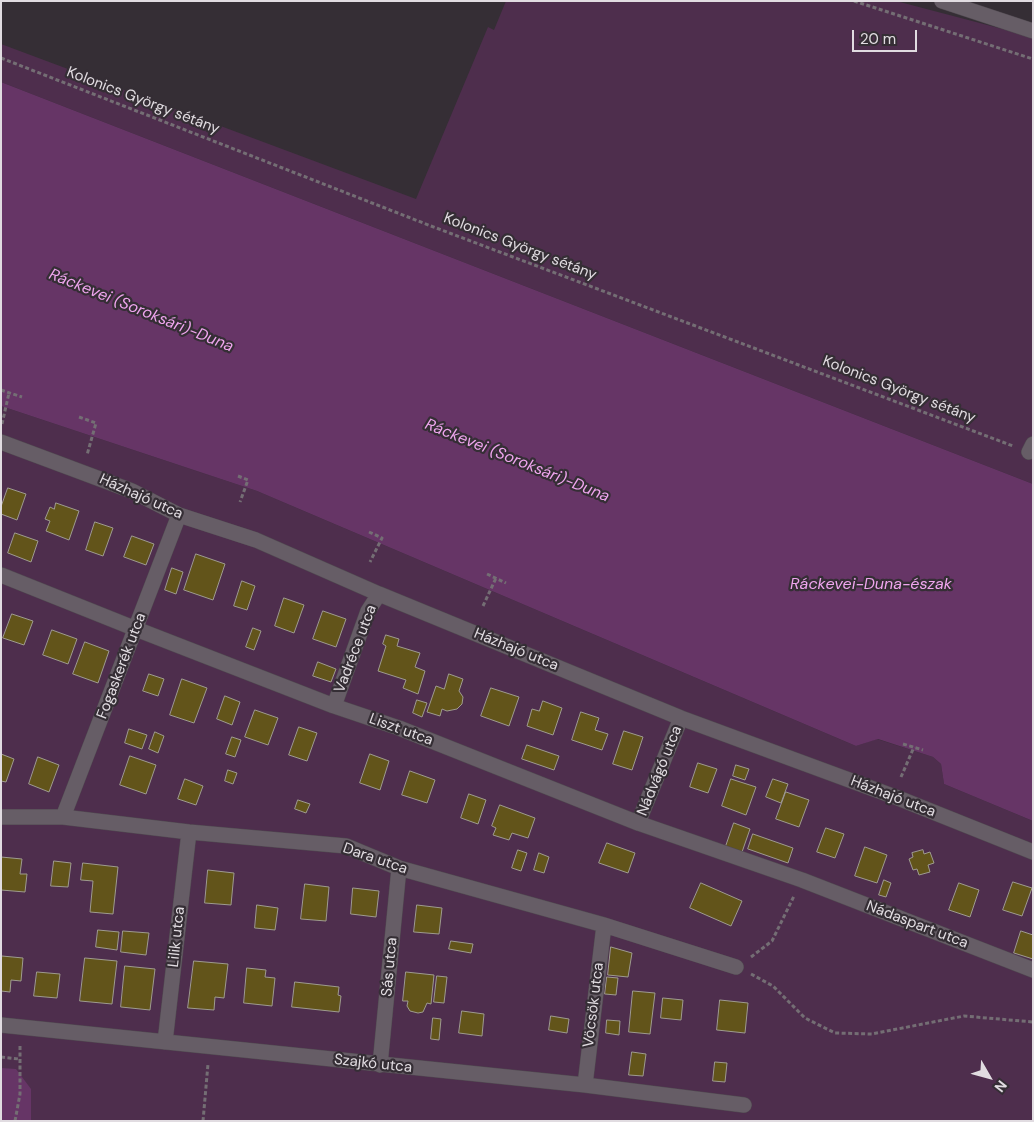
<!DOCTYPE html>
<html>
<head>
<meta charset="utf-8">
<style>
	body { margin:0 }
	#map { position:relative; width:1034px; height:1122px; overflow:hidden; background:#352e35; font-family:"DM Sans",sans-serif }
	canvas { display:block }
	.frame { position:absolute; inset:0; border:2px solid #e1dce1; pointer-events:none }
	.north { position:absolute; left:964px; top:1052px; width:50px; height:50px; -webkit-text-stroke:4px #352e35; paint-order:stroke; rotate:128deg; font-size:14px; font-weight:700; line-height:20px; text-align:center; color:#e1dce1 }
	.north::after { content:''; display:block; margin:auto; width:18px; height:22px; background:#e1dce1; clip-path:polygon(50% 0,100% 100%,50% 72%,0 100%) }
	.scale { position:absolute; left:852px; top:30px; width:65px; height:22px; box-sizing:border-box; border:2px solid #e1dce1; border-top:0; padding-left:6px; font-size:15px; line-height:18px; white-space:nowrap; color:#e1dce1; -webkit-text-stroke:4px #352e35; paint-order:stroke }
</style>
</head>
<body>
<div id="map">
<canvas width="1034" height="1122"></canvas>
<div class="frame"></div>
<div class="north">N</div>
<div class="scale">20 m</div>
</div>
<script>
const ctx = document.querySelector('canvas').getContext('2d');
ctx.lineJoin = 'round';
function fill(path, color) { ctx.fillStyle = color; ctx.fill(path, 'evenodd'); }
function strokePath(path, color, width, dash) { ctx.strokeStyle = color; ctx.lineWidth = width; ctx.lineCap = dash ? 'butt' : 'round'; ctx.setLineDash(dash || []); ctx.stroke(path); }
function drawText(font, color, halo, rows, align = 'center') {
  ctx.font = font + ' "DM Sans",sans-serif'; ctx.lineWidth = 4.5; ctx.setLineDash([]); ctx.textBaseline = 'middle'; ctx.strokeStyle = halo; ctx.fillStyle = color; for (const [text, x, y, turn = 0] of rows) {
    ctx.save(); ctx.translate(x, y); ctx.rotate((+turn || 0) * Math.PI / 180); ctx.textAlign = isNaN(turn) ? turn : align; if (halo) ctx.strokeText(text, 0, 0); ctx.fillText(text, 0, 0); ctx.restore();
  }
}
const green = new Path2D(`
	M506,1H896L1033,37V484L1,82V44L416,199L488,27L494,30Z
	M1,406L257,491L856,746L877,739L933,757L941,764L944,784L1033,821V1121H1Z`);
const water = new Path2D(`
	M1,82L1033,484V821L944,784L941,764L933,757L878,739L856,746L257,491L1,406Z
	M1,1068L16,1069L31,1089V1121H1Z`);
const building = new Path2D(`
	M8,488L26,494L17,520L1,514V507Z
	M56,503L79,511L69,540L46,531L50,521L45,519L50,507L54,509Z
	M95,522L113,528L103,556L86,550Z
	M15,533L38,541L31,562L8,553Z
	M132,536L154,544L146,565L124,557Z
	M196,554L225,564L213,600L184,590Z
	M172,568L183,572L176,594L165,590Z
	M242,581L255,586L247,610L234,606Z
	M284,598L304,605L294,633L275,626Z
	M323,611L346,619L336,647L313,639Z
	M12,614L33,621L24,645L3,638Z
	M253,628L261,631L254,650L246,647Z
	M52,630L77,639L68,664L43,655Z
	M386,635L399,639L397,646L420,653L415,667L425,671L418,694L403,688L406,680L378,671L386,646L383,644Z
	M85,642L109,651L98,683L73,674Z
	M318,662L336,669L331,682L313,676Z
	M149,674L164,679L158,696L143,691Z
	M449,674L463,679L459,691L463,697L462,704L457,709L447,711L442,709L440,716L427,712L436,686L444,689Z
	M182,679L207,688L194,723L170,715Z
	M491,688L519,697L509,726L481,716Z
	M225,696L240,702L232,725L217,719Z
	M417,700L427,703L422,717L413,713Z
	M543,701L562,708L553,735L527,726L532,709L539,711Z
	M255,710L278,718L268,745L245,737Z
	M581,712L599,718L595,730L608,734L602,750L572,740Z
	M299,727L317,733L307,761L289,755Z
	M129,729L147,735L142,749L125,743Z
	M624,731L643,737L632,770L613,764Z
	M155,732L164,736L158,753L149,749Z
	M232,737L241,740L235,757L226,754Z
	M527,745L559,756L554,770L522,759Z
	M1,754L14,759L6,782L1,781Z
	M370,754L389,761L380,790L360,783Z
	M130,756L156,765L146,794L120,785Z
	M38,757L59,765L49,792L29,784Z
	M698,763L717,769L708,793L690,787Z
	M736,765L749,769L745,780L733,776Z
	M228,770L237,773L233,784L225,781Z
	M410,771L435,780L427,803L402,795Z
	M185,779L203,786L196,805L178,799Z
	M731,779L756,787L746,815L722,806Z
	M773,779L788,784L781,803L766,797Z
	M786,792L809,800L799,827L776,819Z
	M469,794L486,800L478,824L461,818Z
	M298,800L310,804L306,813L295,809Z
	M500,805L535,818L528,838L512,833L509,840L493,835L496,828L492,826Z
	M734,823L750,829L741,855L725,849Z
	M826,828L844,834L835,858L817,852Z
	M753,834L793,848L788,863L748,849Z
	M607,843L635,853L628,873L599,863Z
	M865,847L887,855L877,883L855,876Z
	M518,850L527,853L521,871L512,868Z
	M923,850L924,854L930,852L934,863L928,865L930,872L919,875L917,869L913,870L909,859L913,857L912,853Z
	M539,853L549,857L544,873L534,870Z
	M1,857L22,859L20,874H27L25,892L1,890Z
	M54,861L71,863L68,887L51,886Z
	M83,863L118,867L113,914L90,912L93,881L81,880Z
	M208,870L234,873L231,905L205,903Z
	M884,880L891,883L886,897L879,895Z
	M1013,882L1032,888L1022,916L1003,910Z
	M701,883L742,901L731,926L690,908Z
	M959,883L979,890L970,917L949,910Z
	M305,884L329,887L326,921L301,919Z
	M353,888L379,891L376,917L351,914Z
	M257,905L278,908L275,930L255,928Z
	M417,905L442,908L439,934L414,932Z
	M98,930L119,932L117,950L96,947Z
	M123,931L149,933L146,955L121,952Z
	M1021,931L1033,935V959L1014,953Z
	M451,941L473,944L471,953L449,949Z
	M611,947L632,953L628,977L608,975Z
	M2,956L23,958L21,981L11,980L10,992L1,991Z
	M85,958L117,961L112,1004L80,1001Z
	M194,961L228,964L224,998L215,997L214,1010L188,1008Z
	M125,966L155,969L150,1010L121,1007Z
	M247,968L266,970L265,977L275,978L272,1006L244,1003Z
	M37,972L60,974L57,998L34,996Z
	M406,972L434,975L431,1004L427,1003L423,1012L418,1013L410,1011L407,1006L408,1001H403Z
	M437,976L447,977L444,1003L434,1002Z
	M607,977L618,978L616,995L605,994Z
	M295,982L339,987L338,995L341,996L339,1012L292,1007Z
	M633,991L655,993L650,1034L629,1032Z
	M663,998L683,1000L681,1020L661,1018Z
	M720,1000L748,1003L745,1033L717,1030Z
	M462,1011L484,1014L482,1036L459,1033Z
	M551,1016L569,1019L567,1033L549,1030Z
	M433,1018L441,1019L439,1040L431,1039Z
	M607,1020L620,1021L619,1035L606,1033Z
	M632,1052L646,1054L643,1076L629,1075Z
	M715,1062L727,1063L725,1082L713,1081Z`);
const path = new Path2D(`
	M854,1L1033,59
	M1,58L431,226L1013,446
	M1,390L22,397
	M79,417L96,423L87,455
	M2,424L9,393
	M238,476L248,480L240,502
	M369,532L382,538L370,562
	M487,574L506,583
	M483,606L496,578
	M903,744L923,750
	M901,777L914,747
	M751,957L772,941L794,896
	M751,974L773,986L805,1018L835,1033L872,1034L964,1016L1033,1022
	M1,1057L19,1059
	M15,1121L20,1094V1044
	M203,1121L208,1064`);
const minor = new Path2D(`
	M942,1L1033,31
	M1,442L132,491L179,515L256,540L379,594L681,718L898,798L1033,852
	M1029,452L1033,444
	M1,575L136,629L334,706L399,728L638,823L802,880L1033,970
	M334,706L368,611L379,594
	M1,817H63L189,832L346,846L399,868L604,925L736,967
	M63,817L179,515
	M638,823L681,718
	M1,1025L585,1085L744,1105
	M165,1042L189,832
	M380,1065L399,868
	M585,1085L604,925`);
const streetNames = [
	["Kolonics György sétány",143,101,21],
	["Kolonics György sétány",520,247,21],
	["Kolonics György sétány",899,390,21],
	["Házhajó utca",141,497,24],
	["Vadréce utca",356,649,-69],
	["Házhajó utca",516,650,22],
	["Fogaskerék utca",122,666,-69],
	["Liszt utca",401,730,20],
	["Nádvágó utca",660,771,-68],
	["Házhajó utca",893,797,21],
	["Dara utca",375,859,19],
	["Nádaspart utca",917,925,21],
	["Lilik utca",177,937,-84],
	["Sás utca",390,967,-85],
	["Vöcsök utca",594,1005,-83],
	["Szajkó utca",373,1064,6]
];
const waterNames = [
	["Ráckevei (Soroksári)-Duna",141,311,22],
	["Ráckevei (Soroksári)-Duna",517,461,22],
	["Ráckevei-Duna-észak",871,585]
];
fill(green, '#4e2e4d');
fill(water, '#663566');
fill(building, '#62541a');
strokePath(building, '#9e9b8f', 1);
strokePath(minor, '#504950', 16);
strokePath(path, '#746e74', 3, [4, 2.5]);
strokePath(minor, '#665d66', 15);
drawText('15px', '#e1dce1', '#352e35', streetNames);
drawText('italic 16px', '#efa5ee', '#352e35', waterNames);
</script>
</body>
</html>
